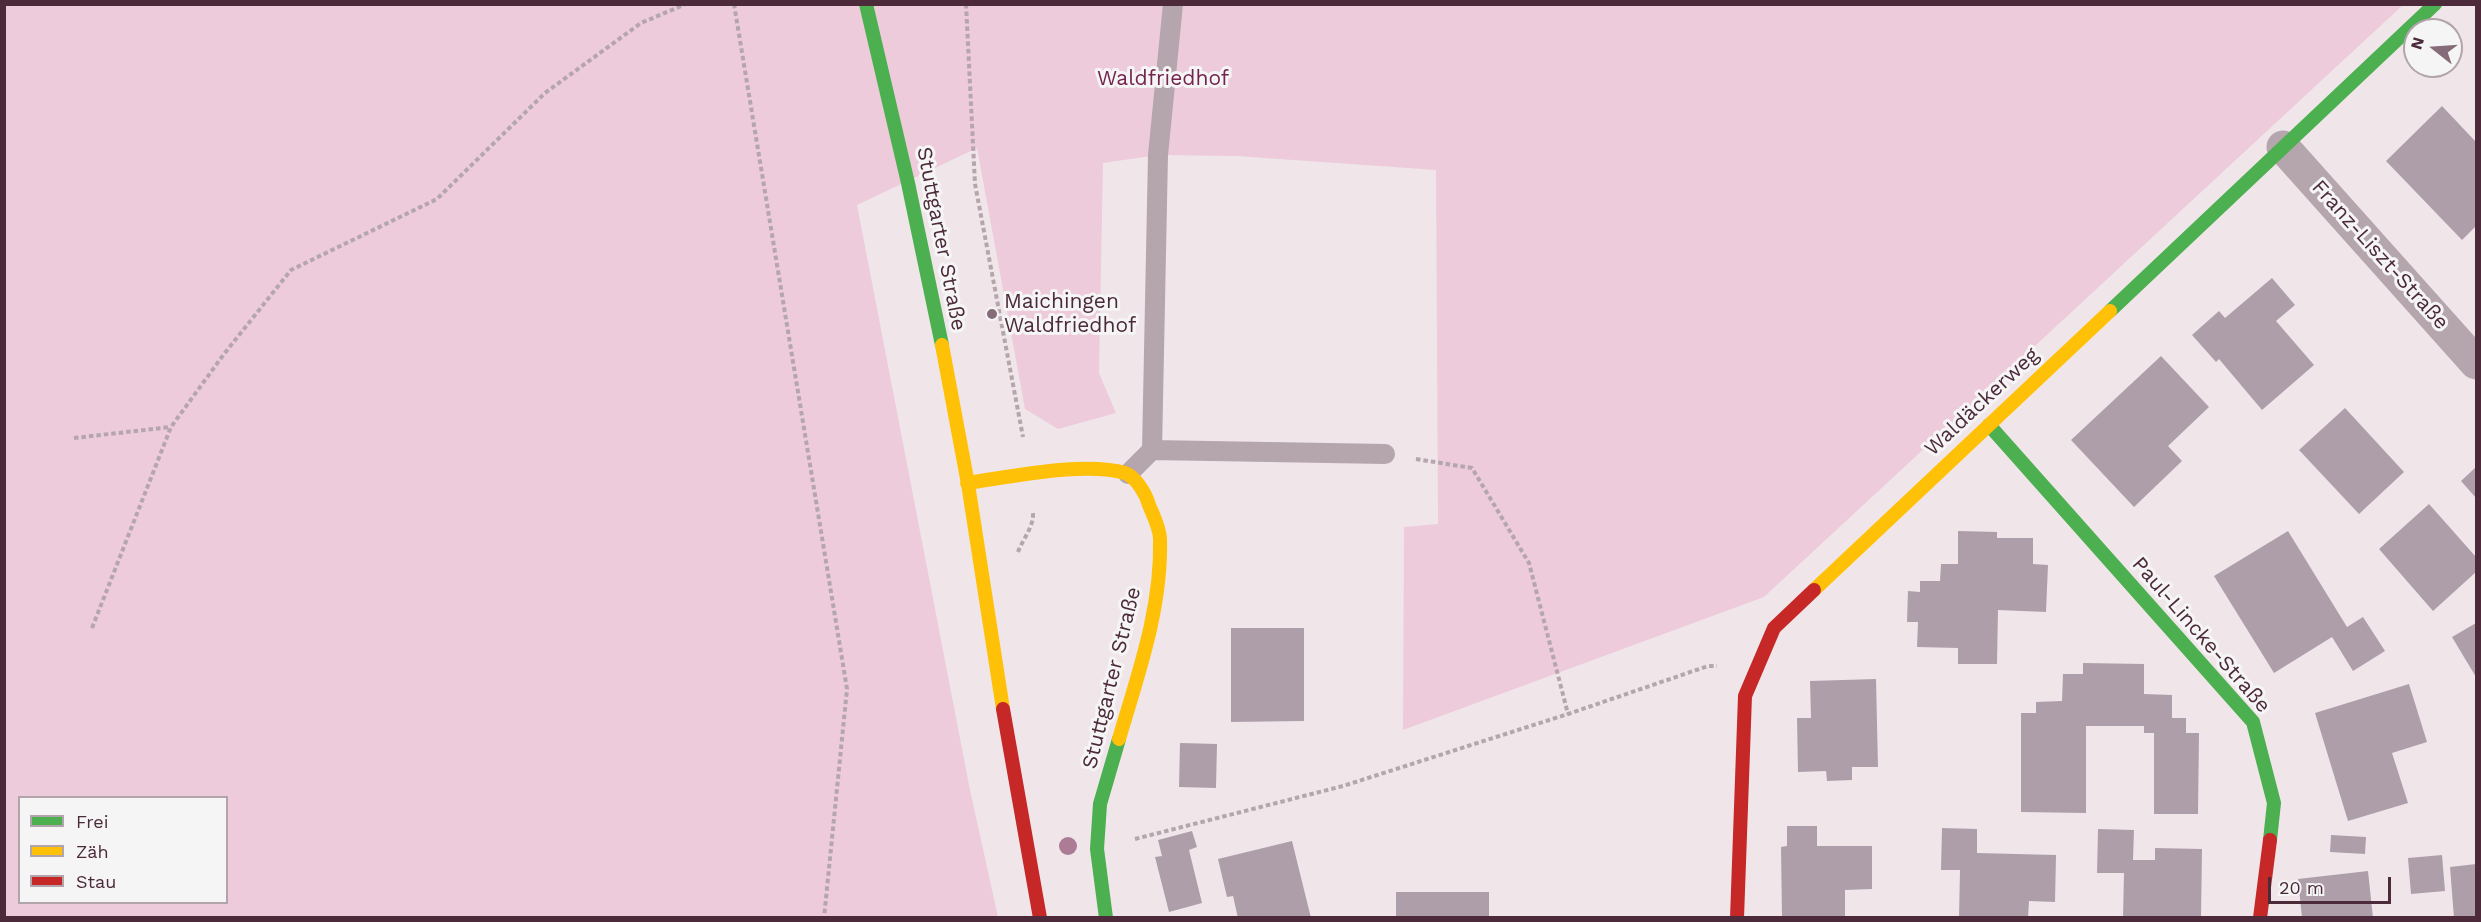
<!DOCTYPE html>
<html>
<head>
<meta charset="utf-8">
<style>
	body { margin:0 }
	#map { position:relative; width:2481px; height:922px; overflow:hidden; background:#f0e6ea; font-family:"Work Sans",sans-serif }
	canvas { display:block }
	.frame { position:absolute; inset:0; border:6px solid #4c2a3a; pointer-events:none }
	.legend { position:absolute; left:18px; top:796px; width:210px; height:108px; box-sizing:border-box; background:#f5f5f5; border:2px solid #b1a4aa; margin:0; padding:8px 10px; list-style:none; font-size:18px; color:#4c2a3a }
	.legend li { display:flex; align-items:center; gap:12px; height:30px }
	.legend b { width:30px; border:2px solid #b1a4aa }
	.north { position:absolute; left:2403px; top:18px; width:60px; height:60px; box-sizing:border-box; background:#f5f5f5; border:2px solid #b1a4aa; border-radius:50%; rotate:287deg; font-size:16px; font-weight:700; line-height:24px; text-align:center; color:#4c2a3a }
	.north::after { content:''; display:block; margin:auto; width:21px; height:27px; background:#856c78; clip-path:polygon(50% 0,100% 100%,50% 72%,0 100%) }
	.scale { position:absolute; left:2268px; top:877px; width:123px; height:27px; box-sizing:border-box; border:3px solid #4c2a3a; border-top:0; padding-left:8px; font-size:18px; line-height:21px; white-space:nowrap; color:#4c2a3a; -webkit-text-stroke:4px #f5f5f5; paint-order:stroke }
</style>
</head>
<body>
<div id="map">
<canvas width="2481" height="922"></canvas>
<div class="frame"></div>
<ul class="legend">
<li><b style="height:8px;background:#4caf50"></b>Frei</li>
<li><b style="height:8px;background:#ffc107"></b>Zäh</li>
<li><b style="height:8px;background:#c62828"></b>Stau</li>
</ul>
<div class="north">N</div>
<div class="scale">20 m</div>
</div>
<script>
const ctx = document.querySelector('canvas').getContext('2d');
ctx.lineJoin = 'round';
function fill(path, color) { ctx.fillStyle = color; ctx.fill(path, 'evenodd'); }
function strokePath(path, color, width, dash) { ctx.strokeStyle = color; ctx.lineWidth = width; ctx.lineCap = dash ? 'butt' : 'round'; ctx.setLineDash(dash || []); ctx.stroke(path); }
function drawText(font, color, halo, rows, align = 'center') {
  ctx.font = font + ' "Work Sans",sans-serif'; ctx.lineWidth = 6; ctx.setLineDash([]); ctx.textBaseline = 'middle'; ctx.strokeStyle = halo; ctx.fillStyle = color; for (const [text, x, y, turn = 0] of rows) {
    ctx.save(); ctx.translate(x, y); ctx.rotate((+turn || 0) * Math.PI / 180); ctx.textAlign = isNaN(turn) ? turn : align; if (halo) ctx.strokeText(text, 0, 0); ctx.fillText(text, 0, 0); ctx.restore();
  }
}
const green = new Path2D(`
	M5,5H2403L1764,597L1403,730L1404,527L1438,524L1436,170L1236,156L1158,155L1103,163L1099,373L1116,413L1058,429L1025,409L977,148L857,205L970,790L998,917L5,918ZM20,798H226V902H20Z`);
const building = new Path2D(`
	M2442,106L2476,142V226L2462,240L2386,161Z
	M2272,278L2295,305L2276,321L2314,365L2262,410L2219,359L2216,362L2192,335L2219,311L2225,318Z
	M2161,356L2209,407L2168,446L2182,461L2134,507L2071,440Z
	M2345,408L2404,472L2359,514L2299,450Z
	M2476,467V498L2461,481Z
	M2429,504L2476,557V572L2433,611L2379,549Z
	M1958,531L1997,532V538H2033V564L2048,565L2046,612L1998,610L1997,664H1958V648L1917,647L1918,622H1907L1908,591L1920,592V581H1940L1941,564H1958Z
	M2288,531L2347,627L2363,617L2385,651L2353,671L2332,637L2274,673L2214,576Z
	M2476,623V677L2452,637Z
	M1231,628H1304V721L1231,722Z
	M2083,663L2144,664V694L2172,695V718H2186V733H2199L2198,814H2154V733H2144V726H2086V813L2021,812V713H2036V702L2062,701L2063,674H2083Z
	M1876,679L1878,767H1852V780L1827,781L1826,771L1798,772L1797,718H1811L1810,681Z
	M2409,684L2427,742L2392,753L2408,803L2348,821L2315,713Z
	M1180,743L1217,744L1216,788L1179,787Z
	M1787,826H1817V846H1872V889L1845,890V918H1782L1781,847L1787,846Z
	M1942,828L1977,829V853L2056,855L2055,902L2029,901L2028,918H1959L1960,870H1941Z
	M2098,829L2134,830L2133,860H2155V848L2202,849L2201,918H2123L2124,873H2097Z
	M1192,831L1197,847L1189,850L1202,903L1169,912L1155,857L1162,856L1158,840Z
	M2331,835L2366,837L2365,854L2330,852Z
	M1292,841L1311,918H1238L1233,896L1227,897L1218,859Z
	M2442,855L2445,891L2411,894L2408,858Z
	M2476,864V918H2454L2450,867Z
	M2368,871L2373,918H2302L2298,879Z
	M1396,892H1489V918H1396Z`);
const path = new Path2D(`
	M734,4L847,689L824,918
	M966,4L975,184L1023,437
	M74,438L171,427
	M1416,459L1472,468L1529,563L1568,714
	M1018,552C1023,539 1034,526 1033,513
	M92,628L171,427L224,354L291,270L437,199L545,93L641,23L686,4
	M1135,839L1343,786L1568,714L1708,666H1717`);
const lane = new Path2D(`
	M1152,450L1385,454
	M1128,474L1152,450L1158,155L1173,4`);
const street = new Path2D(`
	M2283,147L2476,363`);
const fast = new Path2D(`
	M866,4L908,183L942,345
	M2110,311L2435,4
	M1989,425L2253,722L2274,803L2270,840
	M1106,918L1097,849L1100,804L1119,739`);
const slow = new Path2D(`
	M942,345L968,484L1003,709
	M967,483C1010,477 1085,461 1125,473C1136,477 1146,494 1149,505C1153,515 1160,528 1160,539C1162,608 1138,674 1119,739
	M1814,590L2110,311`);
const jam = new Path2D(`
	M1003,709L1040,918
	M1737,918L1745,696L1774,628L1814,590
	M2260,918L2270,840`);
const trees = [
	[1068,846]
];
const markers = [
	[992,314,6,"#856c78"]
];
const parkNames = [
	["Waldfriedhof",1163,79]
];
const streetNames = [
	["Stuttgarter Straße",941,239,79],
	["Franz-Liszt-Straße",2380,255,48],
	["Waldäckerweg",1982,402,-43],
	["Paul-Lincke-Straße",2201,635,49],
	["Stuttgarter Straße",1112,678,-76]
];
const poiNames = [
	["Maichingen",1004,302],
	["Waldfriedhof",1004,326]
];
fill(green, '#edcbda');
fill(building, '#ae9eaa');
strokePath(path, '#b4a6ac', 4, [4.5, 3]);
strokePath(lane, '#b5a5ad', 20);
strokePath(street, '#b5a5ad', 33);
strokePath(fast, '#4caf50', 14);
strokePath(slow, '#ffc107', 14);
strokePath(jam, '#c62828', 14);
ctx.fillStyle = '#ac7b95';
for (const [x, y] of trees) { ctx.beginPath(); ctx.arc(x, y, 9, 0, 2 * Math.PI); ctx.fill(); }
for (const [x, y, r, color] of markers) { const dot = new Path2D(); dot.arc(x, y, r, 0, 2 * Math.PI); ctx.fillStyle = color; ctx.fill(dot); strokePath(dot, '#f5f5f5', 2); }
drawText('21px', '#75234f', '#f5f5f5', parkNames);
drawText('21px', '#4c2a3a', '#f5f5f5', streetNames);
drawText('21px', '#4c2a3a', '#f5f5f5', poiNames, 'left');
</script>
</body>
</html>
